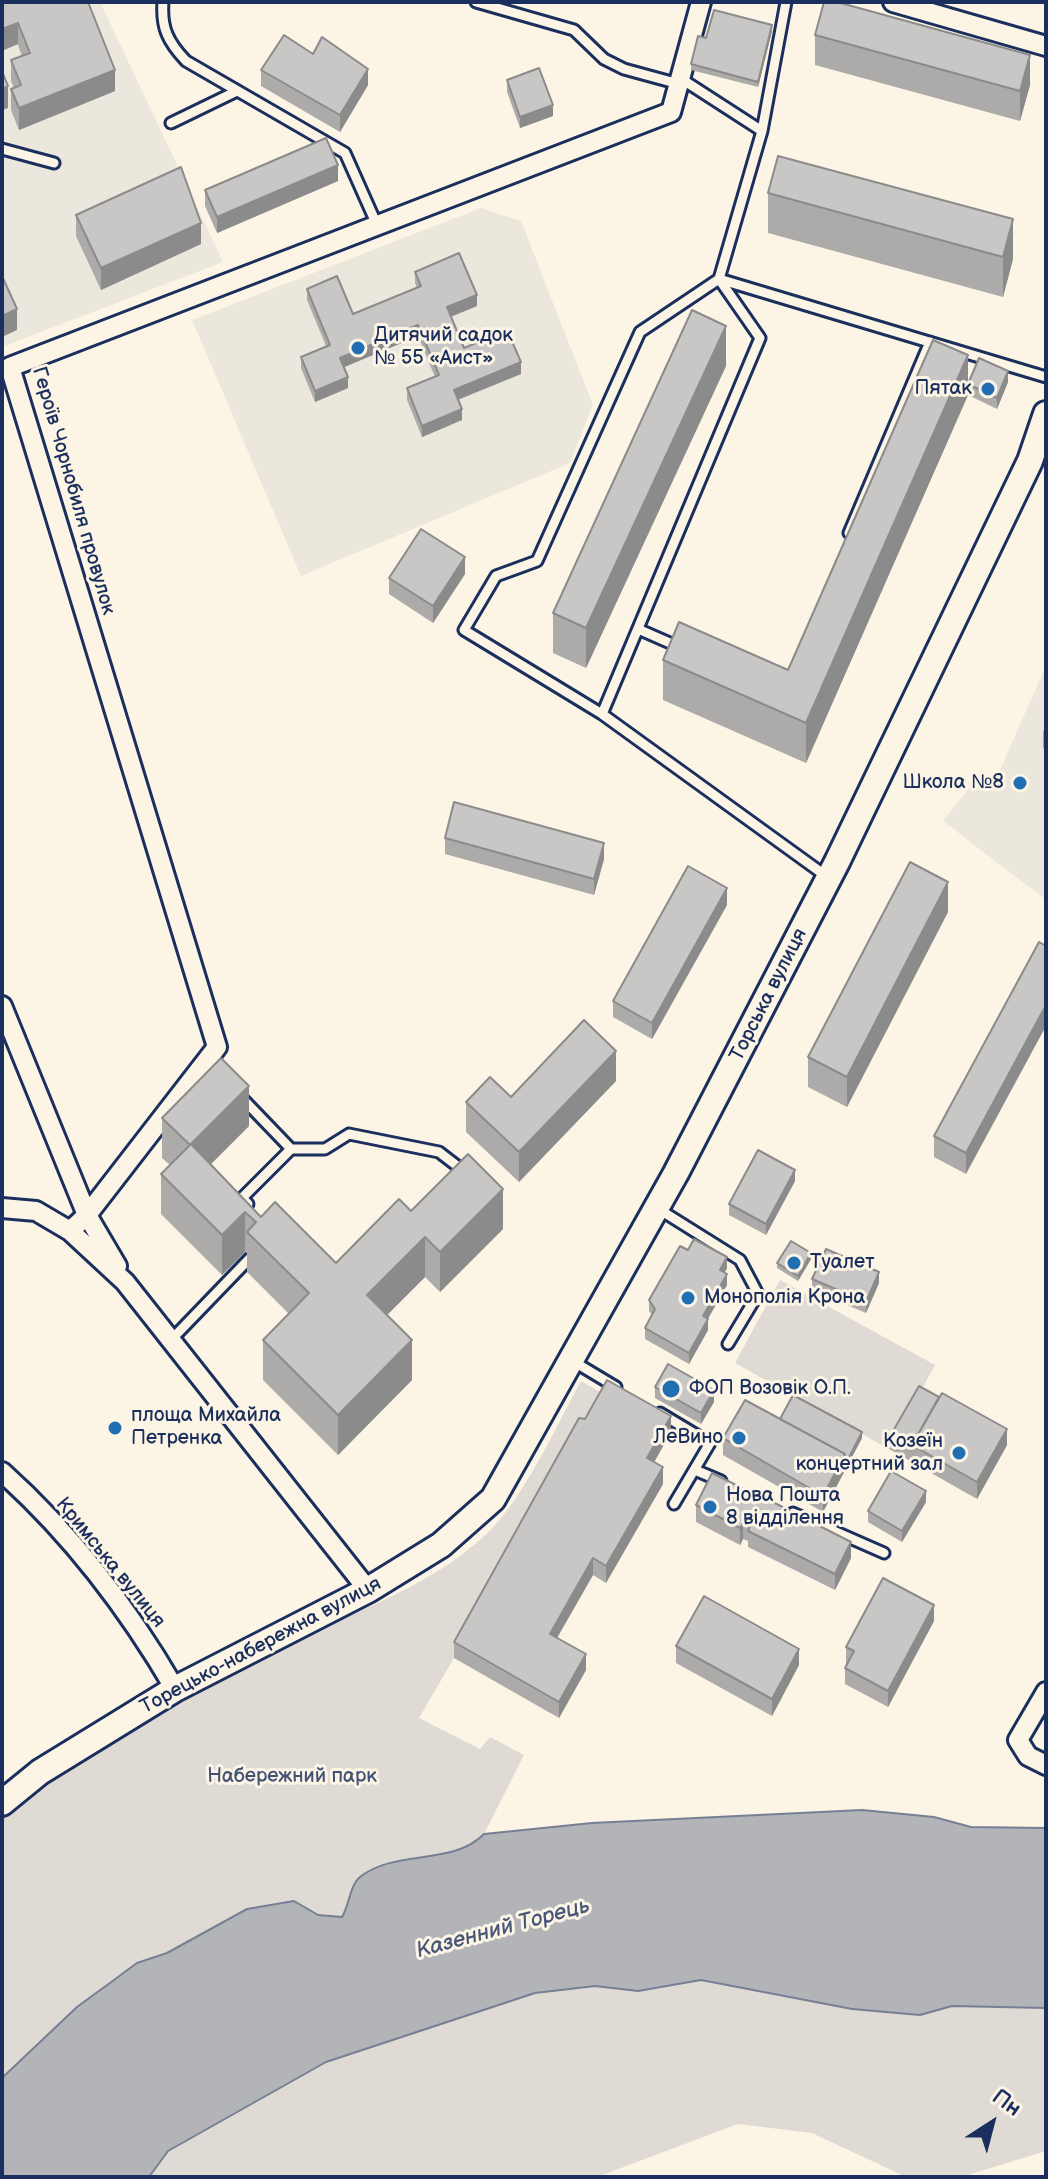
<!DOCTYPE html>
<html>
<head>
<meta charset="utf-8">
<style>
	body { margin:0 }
	#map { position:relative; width:1048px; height:2179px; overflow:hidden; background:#fcf5e5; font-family:"Balsamiq Sans",sans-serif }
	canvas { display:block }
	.frame { position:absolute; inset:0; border:4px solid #1b2f5e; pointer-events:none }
	.north { position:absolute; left:952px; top:2083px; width:80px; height:80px; -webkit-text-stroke:6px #fcf5e5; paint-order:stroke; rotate:36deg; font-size:22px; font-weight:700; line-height:32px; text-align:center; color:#1b2f5e }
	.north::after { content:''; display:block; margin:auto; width:28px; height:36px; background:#1b2f5e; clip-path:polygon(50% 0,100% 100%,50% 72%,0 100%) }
</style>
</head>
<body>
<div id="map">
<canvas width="1048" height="2179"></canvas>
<div class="frame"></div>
<div class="north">Пн</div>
</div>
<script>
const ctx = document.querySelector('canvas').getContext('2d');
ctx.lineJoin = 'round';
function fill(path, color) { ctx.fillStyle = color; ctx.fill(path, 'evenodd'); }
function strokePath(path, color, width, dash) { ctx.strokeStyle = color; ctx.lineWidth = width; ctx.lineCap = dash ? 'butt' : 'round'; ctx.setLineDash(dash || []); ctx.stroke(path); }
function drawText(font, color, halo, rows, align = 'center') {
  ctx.font = font + ' "Balsamiq Sans",sans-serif'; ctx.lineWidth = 6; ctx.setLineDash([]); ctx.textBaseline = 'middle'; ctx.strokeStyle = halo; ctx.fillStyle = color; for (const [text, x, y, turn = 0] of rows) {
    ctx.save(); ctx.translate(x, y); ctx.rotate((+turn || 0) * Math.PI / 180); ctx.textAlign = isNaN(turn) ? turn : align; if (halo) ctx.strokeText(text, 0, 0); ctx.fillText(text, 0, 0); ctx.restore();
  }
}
const built = new Path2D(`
	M2,2H100L223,262L2,347Z
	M481,208L521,221L593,405L570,463L301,576L192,320Z
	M1046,666V900L943,821L977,778L992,788Z`);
const green = new Path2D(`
	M780,1280L935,1365L889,1449L735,1363Z
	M581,1381L607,1396L419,1718L480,1749L490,1737L524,1755L484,1834C460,1859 418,1854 387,1863C377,1865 367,1873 358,1878L342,1917L318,1915L307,1909H247L167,1953L137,1963L106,1984L2,2078V1817C91,1743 196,1689 299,1639C362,1609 427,1586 480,1540C520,1507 555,1428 581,1381Z
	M701,1980L852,2009L920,2015L952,2006L1046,2008V2151L961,2177H906L812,2133L738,2124L597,2177H149L168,2151L326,2062L535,1993L599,1986L638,1991Z`);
const water = new Path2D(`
	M862,1810L934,1817L971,1827L1046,1828V2008L952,2006L920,2015L852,2009L701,1980L638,1991L595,1986L535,1993L326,2062L168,2151L149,2177H2V2078L77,2007L137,1963L167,1953L247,1909L294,1901L318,1915L342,1917C349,1906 350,1885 360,1877C395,1849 453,1866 484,1834L592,1823Z`);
const lane = new Path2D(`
	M163,2C161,28 168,42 186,61L345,153L377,225
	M476,2L574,30L604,59L624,69L679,84
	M680,78L762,131L719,279L1046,377
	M171,123L237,91
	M762,131L786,2
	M2,149L54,163
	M849,533L930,342
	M638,629L679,647
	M602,714L464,630L496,576L537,561L640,332L719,279L760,338L602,714L826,876
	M242,1098L291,1149L242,1198L248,1204
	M291,1149H325L349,1134L439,1152L465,1172
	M657,1208L740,1260L758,1294L728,1344
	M171,1340L251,1257
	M571,1360L616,1387
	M660,1413L710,1443L674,1504
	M695,1470L721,1481
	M793,1513L884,1553`);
const street = new Path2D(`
	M893,2L1046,46
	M2,1006L87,1215L117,1266
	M2,1208L36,1211L70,1231L125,1282L368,1590
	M70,1231L87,1215L217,1047L10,367L671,112L701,2
	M2,1472C70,1533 129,1610 175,1689
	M1046,1692L1018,1740L1028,1756L1046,1765`);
const secondary = new Path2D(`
	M2,1803L40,1772L175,1689L368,1590L441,1545L493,1499L676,1173L837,862L1030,461L1046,414`);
const wall = new Path2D(`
	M2,2L115,91L19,130L11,110V89L14,88L11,81V60L22,56Z
	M772,31L758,87L691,70V64L706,38Z
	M815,35L1030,85L1020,121L815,65Z
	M313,54L368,85L340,132L261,86V70Z
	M507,80L553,116L520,128L507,92Z
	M338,181L217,233L205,206V190Z
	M768,193L1013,259L1003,297L768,233Z
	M76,215L201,244L101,290L76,236Z
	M415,272L477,306L451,317L464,348L521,374L458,400L462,420L422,437L407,400V388L435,377L418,336L343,367L348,388L315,402L301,368V357L326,346L307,300V289L353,314L417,288L415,283Z
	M726,366L586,668L553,653V613Z
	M1008,382L997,409L968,395L806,763L663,700V660L788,670L968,384Z
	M465,574L433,623L389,594V578Z
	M1046,725V749L1043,748V732Z
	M445,838L604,859L594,895L445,854Z
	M727,905L652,1039L613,1017V1001Z
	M948,912L847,1107L808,1087V1057Z
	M1039,942L966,1174L934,1157V1136Z
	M616,1081L519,1182L466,1132V1102L511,1097Z
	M162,1118L249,1126L211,1164L261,1217L336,1263L411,1211L503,1229L440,1292L425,1277L387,1315L412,1380L338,1455L263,1380V1340L289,1314L247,1272V1253L245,1252L222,1275L161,1214V1174L170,1165L162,1158Z
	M795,1181L766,1235L729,1215V1204Z
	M811,1259L798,1281L777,1268V1263Z
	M727,1268L725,1272L727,1285L708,1319V1330L689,1364L645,1339V1328L652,1315L649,1311V1300Z
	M812,1279L879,1283L866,1313L812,1290Z
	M655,1387L714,1402L701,1424L655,1398Z
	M939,1397L1007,1445L977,1499L889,1449V1438Z
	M780,1419L862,1438L823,1512L723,1455V1438Z
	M671,1432L654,1462L663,1484L606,1583L593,1575L557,1638L586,1670L559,1718L454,1658V1642Z
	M756,1502L851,1558L835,1590L748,1547V1541L743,1539L740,1545L696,1522V1505Z
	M926,1502L902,1542L868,1522V1511Z
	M934,1621L888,1707L845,1684V1668L847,1664H846V1647Z
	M676,1646L799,1665L772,1716L676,1663Z`);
const shadedWall = new Path2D(`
	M18,23V44L2,51V29Z
	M772,25V31L758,87V82Z
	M1030,55V85L1020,121V91Z
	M368,69V85L340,132V115Z
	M115,70V91L19,130V108Z
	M8,86V108L2,110V89Z
	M553,105V116L520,128V117Z
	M338,165V181L217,233V217Z
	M1013,219V259L1003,297V257Z
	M201,223V244L101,290V268Z
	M477,295V306L447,318V307Z
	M17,309V330L2,337V316Z
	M418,325V336L340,369V358Z
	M726,326V366L586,668V628Z
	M968,355V395L806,763V723Z
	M521,362V374L454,401V390Z
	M1008,371V382L997,409V398Z
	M348,377V388L315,402V391Z
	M462,409V420L422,437V426Z
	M465,557V574L433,623V606Z
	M604,843V859L594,895V879Z
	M948,882V912L847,1107V1077Z
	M727,888V905L652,1039V1023Z
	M1046,1005V1026L966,1174V1153Z
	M616,1051V1081L519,1182V1152Z
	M249,1086V1126L191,1184V1144Z
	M795,1170V1181L766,1235V1224Z
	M503,1189V1229L440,1292V1252Z
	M245,1212V1252L222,1275V1235Z
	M425,1237V1277L367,1335V1295Z
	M811,1253V1259L798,1281V1276Z
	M727,1257V1268L720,1281V1270Z
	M879,1272V1283L866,1313V1302Z
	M727,1274V1285L703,1327V1316Z
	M708,1319V1330L689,1364V1353Z
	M412,1340V1380L338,1455V1415Z
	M714,1390V1402L701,1424V1413Z
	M671,1416V1432L647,1475V1458Z
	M1007,1429V1445L977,1499V1482Z
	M862,1432V1438L823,1512V1496L845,1454Z
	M663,1467V1484L606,1583V1566Z
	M926,1491V1502L902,1542V1531Z
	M743,1523V1539L740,1545V1528Z
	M851,1542V1558L835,1590V1574Z
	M593,1558V1575L550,1650V1634Z
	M934,1605V1621L888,1707V1691Z
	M799,1649V1665L772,1716V1699Z
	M586,1654V1670L559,1718V1702Z`);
const building = new Path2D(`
	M2,2H88L115,70L19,108L11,89L21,85L11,60L30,53L18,23L2,29Z
	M824,2H837L1030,55L1020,91L815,35Z
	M714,10L772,25L758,82L691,64L698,36L706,38Z
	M284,35L313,54L322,37L368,69L340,115L261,70Z
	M539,68L553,105L520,117L507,80Z
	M2,71L8,86L2,89Z
	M326,138L338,165L217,217L205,190Z
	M778,156L1013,219L1003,257L768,193Z
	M181,167L201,223L101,268L76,215Z
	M459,253L477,295L447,307L464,348L507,330L521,362L454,390L462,409L422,426L407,388L439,375L418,325L340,358L348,377L315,391L301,357L330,345L307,289L337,276L353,314L421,286L415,272Z
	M2,276L17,309L2,316Z
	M692,310L726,326L586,628L553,613Z
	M933,340L968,355L806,723L663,660L679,622L788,670Z
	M979,358L1008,371L997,398L968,384Z
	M421,529L465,557L433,606L389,578Z
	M454,802L604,843L594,879L445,838Z
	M910,862L948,882L847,1077L808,1057Z
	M688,866L727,888L652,1023L613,1001Z
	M1039,942L1046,946V1005L966,1153L934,1136Z
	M584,1020L616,1051L519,1152L466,1102L490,1077L511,1097Z
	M221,1058L249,1086L191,1144L261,1217L275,1202L336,1263L399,1199L411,1211L468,1154L503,1189L440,1252L425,1237L367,1295L412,1340L338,1415L263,1340L309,1293L247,1232L256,1222L245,1212L222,1235L161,1174L190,1145L162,1118Z
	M758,1150L795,1170L766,1224L729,1204Z
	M694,1239L727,1257L720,1270L727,1274L703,1316L708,1319L689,1353L645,1328L655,1309L649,1300L680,1246L688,1250Z
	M791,1241L811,1253L798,1276L777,1263Z
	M826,1249L879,1272L866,1302L812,1279Z
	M668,1364L714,1390L701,1413L655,1387Z
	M607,1380L671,1416L647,1458L663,1467L606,1566L593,1558L550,1634L586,1654L559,1702L454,1642L579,1418L585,1419Z
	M919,1386L939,1397L912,1445V1450L889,1438Z
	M942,1393L1007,1429L977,1482L912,1445Z
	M793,1395L862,1432L845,1465V1454L780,1419Z
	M745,1400L845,1454L823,1496L723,1438Z
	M891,1471L926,1491L902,1531L868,1511Z
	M712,1473L756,1495L753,1501L757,1503L761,1496L851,1542L835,1574L748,1531L750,1526L743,1523L740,1528L696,1505Z
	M883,1578L934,1605L888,1691L845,1668L854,1651L846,1647Z
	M704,1596L799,1649L772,1699L676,1646Z`);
const markers = [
	[358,348,8,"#1f6fb2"],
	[988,389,8,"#1f6fb2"],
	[1020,783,8,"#1f6fb2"],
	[794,1263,8,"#1f6fb2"],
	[688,1298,8,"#1f6fb2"],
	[671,1389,10,"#1f6fb2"],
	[115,1428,8,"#1f6fb2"],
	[739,1438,8,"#1f6fb2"],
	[959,1453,8,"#1f6fb2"],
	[710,1507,8,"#1f6fb2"]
];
const poiNames = [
	["Дитячий садок",374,336],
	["№ 55 «Аист»",374,359],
	["Пятак",972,389,"right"],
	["Школа №8",1004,783,"right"],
	["Туалет",810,1263],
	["Монополія Крона",704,1298],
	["ФОП Возовік О.П.",689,1389],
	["площа Михайла",131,1416],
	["Петренка",131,1439],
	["ЛеВино",723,1438,"right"],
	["Козеїн",943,1442,"right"],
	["концертний зал",943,1465,"right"],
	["Нова Пошта",726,1496],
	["8 відділення",726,1519]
];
const streetNames = [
	["Героїв Чорнобиля провулок",73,491,74],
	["Торська вулиця",769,995,-63],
	["Кримська вулиця",110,1563,51],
	["Торецько-набережна вулиця",261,1646,-28]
];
const parkNames = [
	["Набережний парк",292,1777]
];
const waterNames = [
	["Казенний Торець",503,1929,-15]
];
fill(built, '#ece7dc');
fill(green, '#dfdbd4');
fill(water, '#b2b4b8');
strokePath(water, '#767f94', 2);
strokePath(lane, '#1b2f5e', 15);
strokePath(street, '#1b2f5e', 24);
strokePath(secondary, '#1b2f5e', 30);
strokePath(lane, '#fcf5e5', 9);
strokePath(street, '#fcf5e5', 18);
strokePath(secondary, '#fcf5e5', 24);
fill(wall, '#acabaa');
fill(shadedWall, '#8c8b8b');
fill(building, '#c8c7c6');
strokePath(building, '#8c8b8b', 2);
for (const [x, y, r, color] of markers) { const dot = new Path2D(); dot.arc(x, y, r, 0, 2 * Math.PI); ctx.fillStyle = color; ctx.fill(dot); strokePath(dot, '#fcf5e5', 3); }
drawText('20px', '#1b2f5e', '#fcf5e5', poiNames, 'left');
drawText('20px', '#1b2f5e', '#fcf5e5', streetNames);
drawText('20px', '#425176', '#fcf5e5', parkNames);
drawText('italic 22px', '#485779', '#fcf5e5', waterNames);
</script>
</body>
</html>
